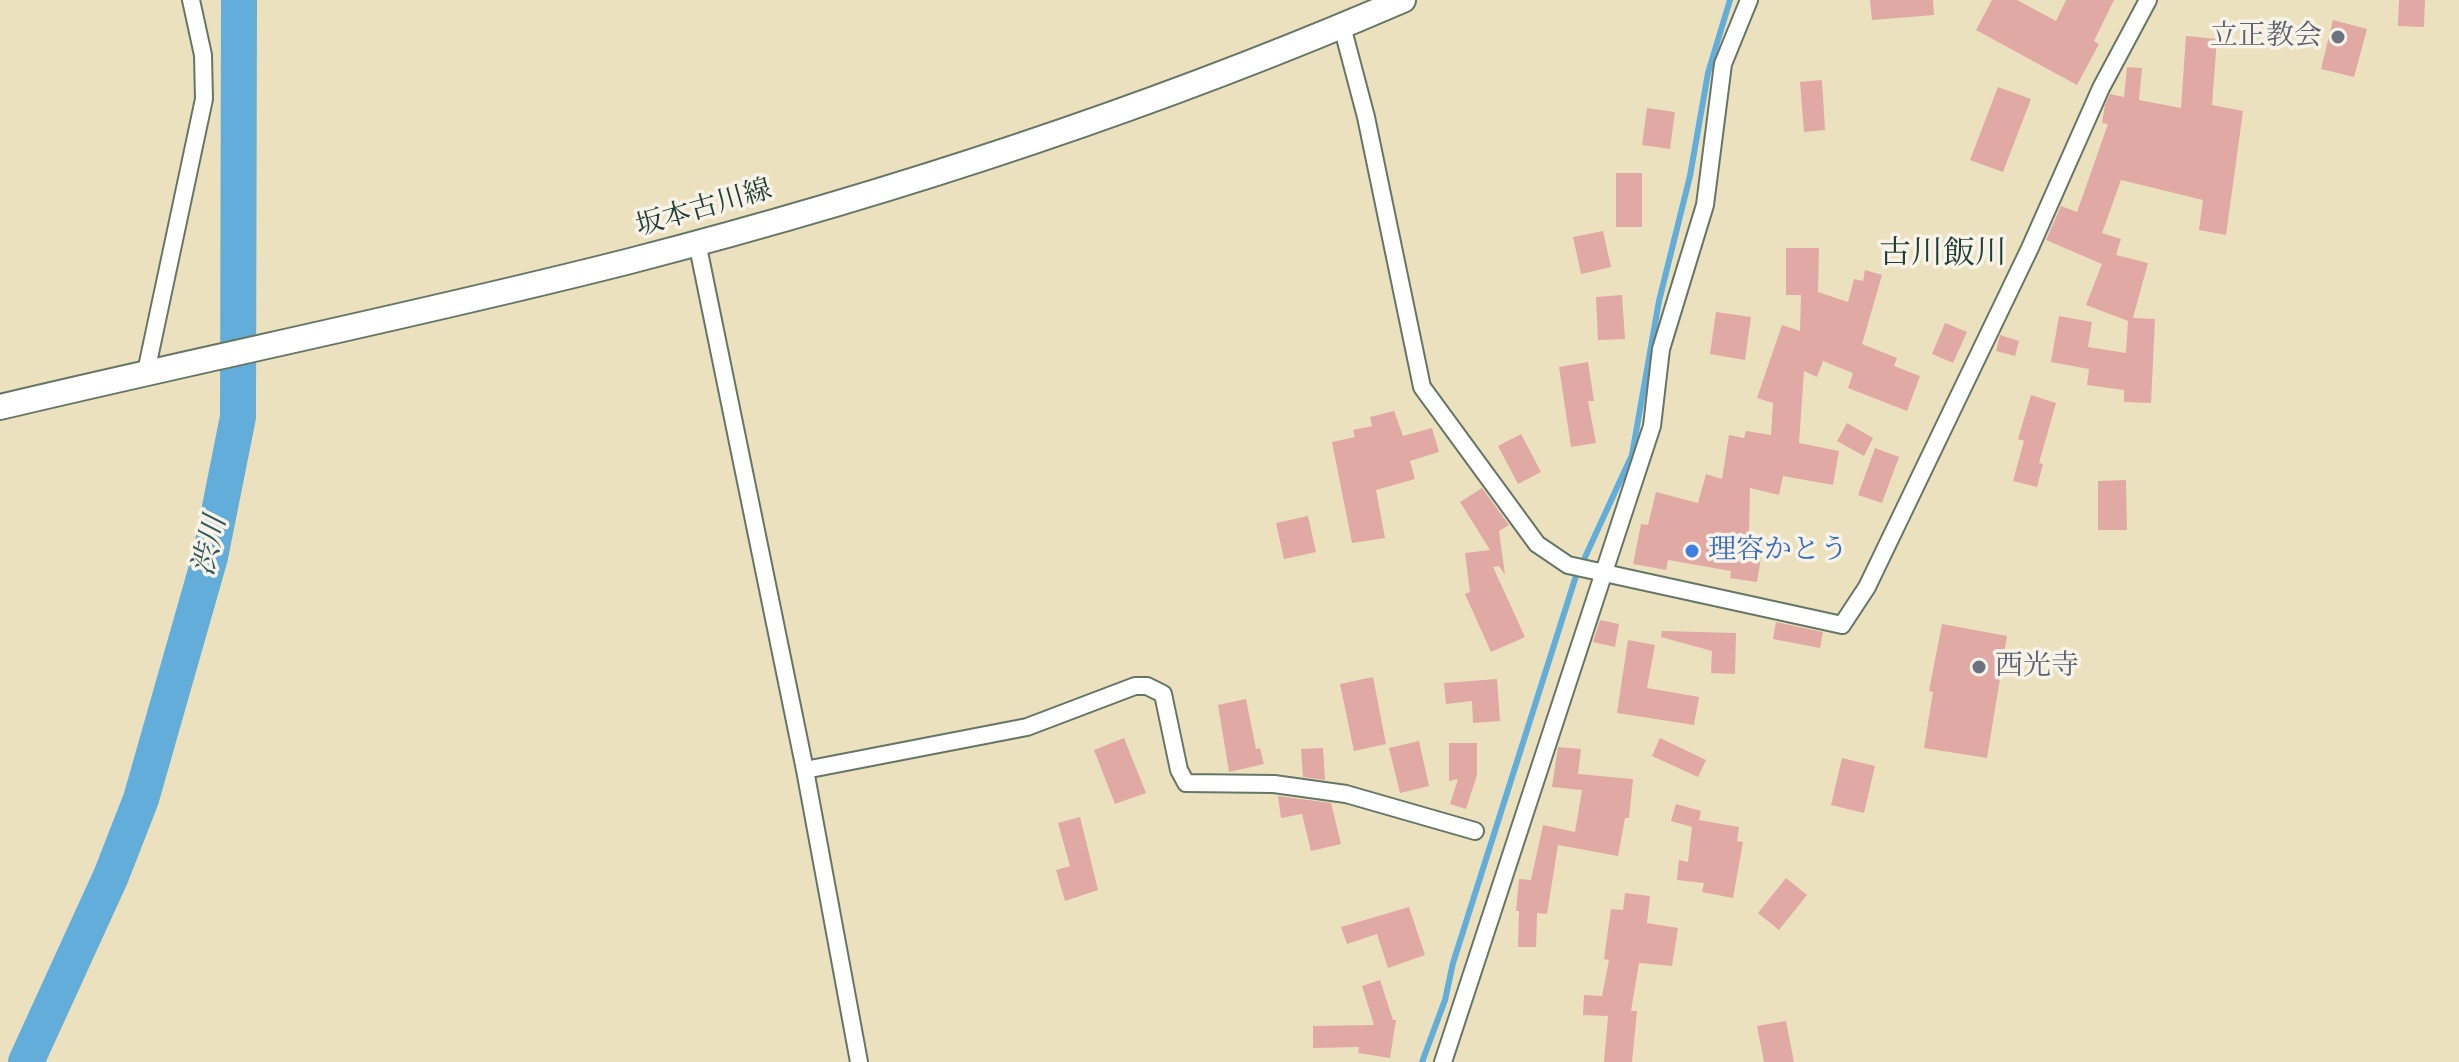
<!DOCTYPE html>
<html>
<head>
<meta charset="utf-8">
<style>
	body { margin:0 }
	canvas { display:block; background:#ebe1bf }
</style>
</head>
<body>
<canvas width="2459" height="1062"></canvas>
<script>
const ctx = document.querySelector('canvas').getContext('2d');
ctx.lineJoin = 'round';
function strokePath(path, color, width, dash) { ctx.strokeStyle = color; ctx.lineWidth = width; ctx.lineCap = dash ? 'butt' : 'round'; ctx.setLineDash(dash || []); ctx.stroke(path); }
function fill(path, color) { ctx.fillStyle = color; ctx.fill(path, 'evenodd'); }
function drawText(font, color, halo, rows, align = 'center') {
  ctx.font = font + ' "IM FELL Great Primer","Noto Serif JP",serif'; ctx.lineWidth = 7; ctx.setLineDash([]); ctx.textBaseline = 'middle'; ctx.strokeStyle = halo; ctx.fillStyle = color; for (const [text, x, y, turn = 0] of rows) {
    ctx.save(); ctx.translate(x, y); ctx.rotate((+turn || 0) * Math.PI / 180); ctx.textAlign = isNaN(turn) ? turn : align; if (halo) ctx.strokeText(text, 0, 0); ctx.fillText(text, 0, 0); ctx.restore();
  }
}
const stream = new Path2D(`
	M1422,1062L1445,1000L1453,963L1575,579L1632,455L1659,301L1690,176L1708,73L1730,0`);
const river = new Path2D(`
	M26,1062L111,876L141,799L210,557L238,417L239,0`);
const building = new Path2D(`
	M1870,0H1933L1934,15L1872,20Z
	M1992,0H2017L2056,21L2066,0H2114L2094,41L2099,44L2077,85L1976,30Z
	M2399,0H2425L2424,27L2398,26Z
	M2333,20L2367,29L2354,77L2321,69Z
	M2186,36L2217,39L2212,105L2243,111L2226,235L2199,230L2203,200L2121,180L2102,233L2121,239L2116,255L2148,263L2133,318L2155,319L2151,403L2124,402V390L2087,385L2089,369L2051,362L2059,316L2092,322L2088,347L2126,353L2128,321L2086,305L2102,264L2046,240L2061,206L2077,212L2108,124L2102,123L2105,105L2110,94L2124,97L2127,67L2142,68L2139,100L2181,108Z
	M1822,80L1825,130L1804,132L1800,82Z
	M1998,87L2031,99L2003,172L1970,160Z
	M1647,108L1675,112L1670,149L1642,145Z
	M1616,173H1642V227H1616Z
	M1603,231L1611,267L1581,274L1573,237Z
	M1786,248H1819L1818,292L1848,302L1854,279L1863,281L1865,270L1882,275L1862,344L1897,358L1894,366L1920,376L1907,411L1848,388L1853,373L1823,361L1817,377L1804,371L1799,443L1839,451L1833,485L1783,476L1779,495L1750,488L1749,535L1764,538L1757,582L1730,578L1731,571L1668,560L1666,570L1633,564L1641,524L1648,525L1656,492L1698,503L1706,474L1722,479L1729,435L1744,438L1746,431L1771,435L1773,403L1757,398L1782,325L1800,331L1801,295H1786Z
	M1622,295L1625,339L1598,340L1596,297Z
	M1716,312L1751,317L1745,360L1710,354Z
	M1945,323L1967,332L1953,363L1932,354Z
	M2000,335L2019,341L2015,356L1996,351Z
	M1588,362L1594,401H1588L1596,443L1571,447L1559,367Z
	M2031,395L2056,403L2039,463L2043,464L2037,487L2013,481L2024,441L2018,439Z
	M1394,411L1403,436L1432,428L1439,452L1410,461L1415,479L1376,490L1385,538L1352,543L1332,442L1355,437L1353,430L1372,426L1370,417Z
	M1847,423L1873,438L1864,456L1837,441Z
	M1521,434L1541,472L1518,484L1498,446Z
	M1875,448L1899,457L1882,503L1858,495Z
	M2126,480L2127,530H2098V481Z
	M1482,488L1509,525L1499,531L1505,575L1499,566L1493,567L1525,637L1491,652L1465,594L1470,592L1465,553L1490,550L1460,502Z
	M1308,516L1316,552L1284,559L1276,523Z
	M1600,620L1619,624L1615,647L1593,642Z
	M1776,622L1823,632L1820,648L1773,639Z
	M1942,624L2007,636L1987,758L1924,748L1933,692L1929,691Z
	M1662,631L1736,633L1735,674L1711,673L1712,651L1661,637Z
	M1628,640L1655,645L1647,688L1699,697L1694,725L1617,713Z
	M1373,677L1386,744L1354,751L1340,684Z
	M1497,679L1500,721L1473,723L1472,701L1446,704L1444,683Z
	M1246,699L1256,749L1260,748L1264,764L1229,772L1218,705Z
	M1124,738L1146,793L1115,804L1094,750Z
	M1660,738L1706,760L1698,777L1652,756Z
	M1419,741L1429,786L1400,793L1389,748Z
	M1449,743H1477V775L1466,809L1450,804L1458,779L1449,781Z
	M1558,747L1581,749L1578,774L1633,779L1629,818H1625L1618,856L1558,845L1547,914L1537,913L1536,947H1518L1519,911H1516L1519,879L1531,880L1543,825L1575,832L1582,790L1552,787Z
	M1323,748L1325,780L1303,777L1301,749Z
	M1842,758L1875,766L1864,813L1831,805Z
	M1278,796L1331,803L1341,844L1311,851L1302,814L1281,818Z
	M1676,804L1701,811L1699,820L1739,827L1737,841L1743,842L1733,898L1702,892L1704,883L1677,880L1679,860L1688,862L1692,827L1671,821Z
	M1080,817L1098,890L1065,901L1056,870L1070,866L1058,823Z
	M1786,878L1807,895L1779,930L1758,913Z
	M1625,893L1650,896L1647,923L1678,928L1672,966L1639,963L1631,1011H1637L1632,1062H1604L1608,1016L1583,1015L1584,995L1602,996L1609,960L1604,959L1611,909L1623,910Z
	M1409,907L1425,955L1388,968L1377,934L1347,944L1341,927Z
	M1380,980L1393,1020H1396L1390,1058L1358,1053L1359,1047L1313,1048V1026L1374,1025L1362,986Z
	M1786,1021L1794,1062H1764L1757,1026Z`);
const minor = new Path2D(`
	M1342,26L1366,117L1422,387L1537,544L1568,565L1842,625L1867,587L2030,248L2101,88L2148,0
	M697,242L805,770L859,1062
	M146,372L204,99L203,55L191,0
	M805,770L1027,727L1135,686H1147L1163,694L1179,770L1186,783L1274,784L1346,794L1475,831
	M1443,1062L1652,426L1661,349L1705,205L1723,64L1749,0`);
const secondary = new Path2D(`
	M0,407C210,357 422,314 630,261C893,193 1155,107 1403,0`);
const markers = [
	[2338,37,8,"#6b7280"],
	[1692,551,8,"#3f7fe0"],
	[1979,667,8,"#6b7280"]
];
const worshipNames = [
	["立正教会",2322,37],
	["西光寺",1995,667,"left"]
];
const streetNames = [
	["坂本古川線",704,209,-16]
];
const shopNames = [
	["理容かとう",1708,551]
];
const waterNames = [
	["渋川",211,546,-77]
];
const quarterNames = [
	["古川飯川",1943,255]
];
strokePath(stream, '#63addb', 6);
strokePath(river, '#63addb', 36);
fill(building, '#e1a9a3');
strokePath(minor, '#667665', 20);
strokePath(secondary, '#667665', 28);
strokePath(minor, '#fff', 16);
strokePath(secondary, '#fff', 24);
for (const [x, y, r, color] of markers) { const dot = new Path2D(); dot.arc(x, y, r, 0, 2 * Math.PI); ctx.fillStyle = color; ctx.fill(dot); strokePath(dot, '#f7f3e8', 3); }
drawText('28px', '#5b616d', '#f7f3e8', worshipNames, 'right');
drawText('28px', '#1f3d34', '#f7f3e8', streetNames);
drawText('28px', '#366cbe', '#f7f3e8', shopNames, 'left');
drawText('italic 30px', '#30595e', '#f7f3e8', waterNames);
drawText('32px', '#1f3d34', '#f7f3e8', quarterNames);
</script>
</body>
</html>
